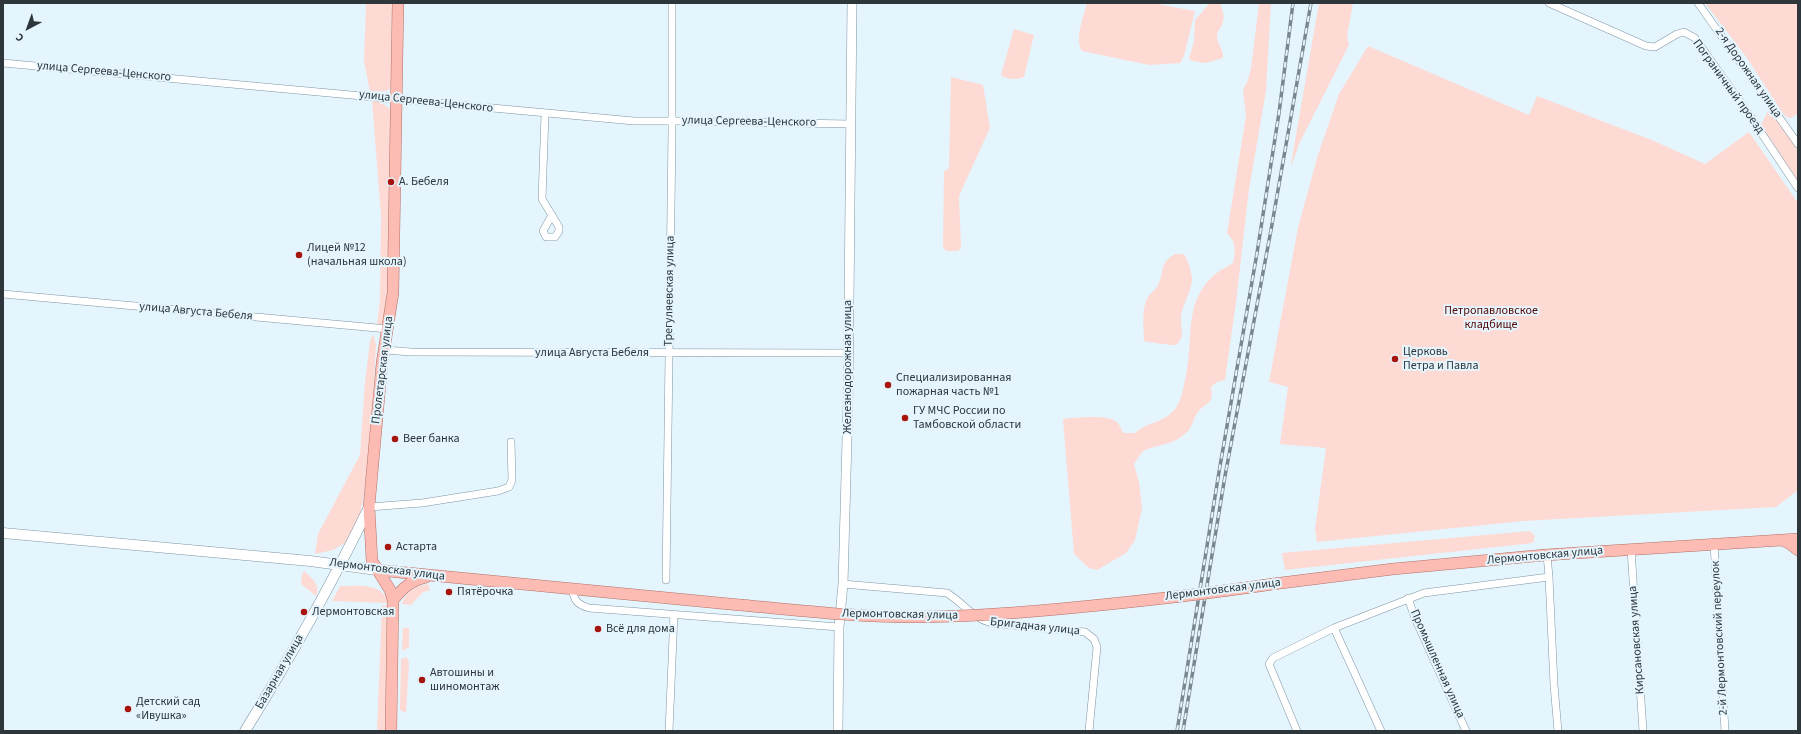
<!DOCTYPE html>
<html>
<head>
<meta charset="utf-8">
<style>
	body { margin:0 }
	#map { position:relative; width:1801px; height:734px; overflow:hidden; background:#e5f5fd; font-family:"Source Sans 3",sans-serif }
	canvas { display:block }
	.frame { position:absolute; inset:0; border:4px solid #2c363b; pointer-events:none }
	.north { position:absolute; left:8px; top:8px; width:40px; height:40px; -webkit-text-stroke:3px #e5f5fd; paint-order:stroke; rotate:221deg; font-size:11px; font-weight:700; line-height:16px; text-align:center; color:#2c363b }
	.north::after { content:''; display:block; margin:auto; width:14px; height:18px; background:#2c363b; clip-path:polygon(50% 0,100% 100%,50% 72%,0 100%) }
</style>
</head>
<body>
<div id="map">
<canvas width="1801" height="734"></canvas>
<div class="frame"></div>
<div class="north">С</div>
</div>
<script>
const ctx = document.querySelector('canvas').getContext('2d');
ctx.lineJoin = 'round';
function fill(path, color) { ctx.fillStyle = color; ctx.fill(path, 'evenodd'); }
function strokePath(path, color, width, dash) { ctx.strokeStyle = color; ctx.lineWidth = width; ctx.lineCap = dash ? 'butt' : 'round'; ctx.setLineDash(dash || []); ctx.stroke(path); }
function drawText(font, color, halo, rows, align = 'center') {
  ctx.font = font + ' "Source Sans 3",sans-serif'; ctx.lineWidth = 4; ctx.setLineDash([]); ctx.textBaseline = 'middle'; ctx.strokeStyle = halo; ctx.fillStyle = color; for (const [text, x, y, turn = 0] of rows) {
    ctx.save(); ctx.translate(x, y); ctx.rotate((+turn || 0) * Math.PI / 180); ctx.textAlign = isNaN(turn) ? turn : align; if (halo) ctx.strokeText(text, 0, 0); ctx.fillText(text, 0, 0); ctx.restore();
  }
}
const green = new Path2D(`
	M366,3H392L391,85V88L386,91L370,92L364,61Z
	M1087,3H1152L1195,11L1184,56L1180,63L1149,65L1082,51C1074,39 1084,16 1087,3Z
	M1210,3H1220C1222,8 1225,17 1223,22C1222,28 1217,30 1217,36C1217,44 1224,50 1223,58L1206,63L1192,61L1189,58L1194,42L1195,20Z
	M1259,3H1271L1266,91L1249,189L1236,302L1225,380L1217,382L1211,387C1214,405 1207,401 1198,412C1192,419 1194,426 1186,433C1173,445 1160,444 1145,450C1141,452 1137,460 1134,464L1139,482L1142,508L1135,540L1126,553L1097,570L1089,568L1074,554L1063,419C1075,418 1107,414 1117,422C1120,425 1121,429 1123,433H1135C1148,421 1167,423 1177,406C1182,398 1183,389 1185,380C1194,344 1183,307 1210,279C1216,272 1225,268 1233,263C1236,251 1236,242 1227,233L1246,116L1243,89L1247,82L1251,69Z
	M1319,3H1353L1347,36L1349,45L1299,144L1292,164H1291Z
	M1705,3H1798V113L1791,118L1786,117L1782,112L1747,58Z
	M1014,29L1034,35L1024,77C1017,80 1007,80 1001,75Z
	M1368,46L1529,115L1537,96L1654,141L1705,164L1749,132L1798,203V490L1776,507L1523,521L1317,542L1315,529L1326,448L1280,444L1288,387L1269,382L1298,228L1317,158L1339,94Z
	M951,77L983,85L990,128L959,196L961,248L958,251H948L944,249L943,245L944,171L947,170L949,167Z
	M372,100L380,101L391,110L389,301L384,323L377,325L380,300L381,215Z
	M1769,109L1798,150V182L1761,125Z
	M1175,254H1184C1188,260 1192,273 1192,280C1191,292 1183,304 1181,316C1180,326 1186,337 1176,345C1174,346 1147,342 1144,341C1144,328 1141,308 1148,297C1150,293 1156,290 1158,285C1165,271 1159,263 1175,254Z
	M373,334L376,345L369,461L360,516L347,542L333,550L315,554L318,534L360,455L365,382L370,341Z
	M1530,531L1535,536L1533,543L1285,570L1282,553Z
	M304,571C312,578 321,585 316,596L301,584L302,575Z
	M428,584L430,590L423,592L411,605L402,604C406,591 416,586 428,584Z
	M340,586C356,586 384,582 388,603L332,601Z
	M382,605L388,606L387,731H377Z
	M403,628H409V647L402,651Z
	M407,657L409,663L406,713L400,710L401,659Z`);
const minor = new Path2D(`
	M1549,3L1646,46L1655,47L1677,34L1684,32L1695,38L1752,119L1798,188
	M1698,3L1798,144
	M3,63L634,121H682L850,124
	M545,114L542,199L559,227V231L555,237H546L543,231L552,215
	M3,294L388,329
	M385,350L411,352L848,353
	M369,507L422,503L498,491L509,487L512,480L511,442
	M1714,544L1725,731
	M1631,549L1643,731
	M1549,577L1554,685L1558,731
	M666,580L672,133V3
	M843,584L947,593C963,603 973,618 991,623L1085,632L1094,639L1097,647L1089,731
	M573,589C573,601 579,605 589,608L839,627
	M1408,598L1415,618L1466,731
	M1334,628L1381,731
	M669,731L674,614
	M1297,731L1269,664L1273,658L1334,628L1424,593L1549,577L1547,555`);
const tertiary = new Path2D(`
	M838,731L839,627L843,584L848,403L852,3`);
const secondary = new Path2D(`
	M3,533L310,561L377,570
	M245,731C290,658 332,584 369,507`);
const primary = new Path2D(`
	M1782,540L1790,544L1798,550
	M377,570L740,605
	M1273,584L1393,569L1545,555L1798,539
	M393,600C402,589 411,580 426,577
	M391,731L393,600L390,590L372,561L369,507L382,363L393,293L398,3`);
const rail = new Path2D(`
	M1177,731L1219,472L1257,253L1279,113L1293,3
	M1183,731L1225,476L1271,230L1311,3`);
const primaryBridge = new Path2D(`
	M740,605C797,610 855,617 912,617C971,617 1031,612 1090,606C1151,600 1212,593 1273,584`);
const markers = [
	[391,182,4,"#a7140d"],
	[299,255,4,"#a7140d"],
	[1395,359,4,"#a7140d"],
	[888,385,4,"#a7140d"],
	[905,418,4,"#a7140d"],
	[395,439,4,"#a7140d"],
	[388,547,4,"#a7140d"],
	[449,592,4,"#a7140d"],
	[304,612,4,"#a7140d"],
	[598,629,4,"#a7140d"],
	[422,680,4,"#a7140d"],
	[128,709,4,"#a7140d"]
];
const streetNames = [
	["улица Сергеева-Ценского",104,72,5],
	["2-я Дорожная улица",1748,73,55],
	["Пограничный проезд",1728,87,54],
	["улица Сергеева-Ценского",426,102,6],
	["улица Сергеева-Ценского",749,122,1],
	["Трегуляевская улица",670,291,-89],
	["улица Августа Бебеля",196,312,5],
	["улица Августа Бебеля",592,353],
	["Железнодорожная улица",848,367,-90],
	["Пролетарская улица",383,370,-83],
	["Лермонтовская улица",1545,556,-5],
	["Лермонтовская улица",387,570,7],
	["Лермонтовская улица",1223,590,-7],
	["Лермонтовская улица",900,615,1],
	["Бригадная улица",1035,627,6],
	["2-й Лермонтовский переулок",1720,638,-93],
	["Кирсановская улица",1637,640,-94],
	["Промышленная улица",1437,664,66],
	["Базарная улица",280,672,-60]
];
const poiNames = [
	["А. Бебеля",399,182],
	["Лицей №12",307,248],
	["(начальная школа)",307,262],
	["Церковь",1403,352],
	["Петра и Павла",1403,366],
	["Специализированная",896,378],
	["пожарная часть №1",896,392],
	["ГУ МЧС России по",913,411],
	["Тамбовской области",913,425],
	["Beer банка",403,439],
	["Астарта",396,547],
	["Пятёрочка",457,592],
	["Лермонтовская",312,612],
	["Всё для дома",606,629],
	["Автошины и",430,673],
	["шиномонтаж",430,687],
	["Детский сад",136,702],
	["«Ивушка»",136,716]
];
const parkNames = [
	["Петропавловское",1491,311],
	["кладбище",1491,325]
];
fill(green, '#fddad4');
strokePath(minor, '#7e95a2', 8);
strokePath(tertiary, '#7e95a2', 10);
strokePath(secondary, '#7e95a2', 11);
strokePath(primary, '#b27068', 12);
strokePath(minor, '#fff', 7);
strokePath(tertiary, '#fff', 9);
strokePath(secondary, '#fff', 10);
strokePath(primary, '#fcbcb3', 11);
strokePath(rail, '#7a878d', 3.5);
strokePath(rail, '#e5f5fd', 2, [6]);
strokePath(primaryBridge, '#b27068', 12, []);
strokePath(primaryBridge, '#fcbcb3', 11);
for (const [x, y, r, color] of markers) { const dot = new Path2D(); dot.arc(x, y, r, 0, 2 * Math.PI); ctx.fillStyle = color; ctx.fill(dot); strokePath(dot, '#e5f5fd', 1.5); }
drawText('12px', '#2c363b', '#e5f5fd', streetNames);
drawText('12px', '#2c363b', '#e5f5fd', poiNames, 'left');
drawText('12px', '#520805', '#e5f5fd', parkNames);
</script>
</body>
</html>
